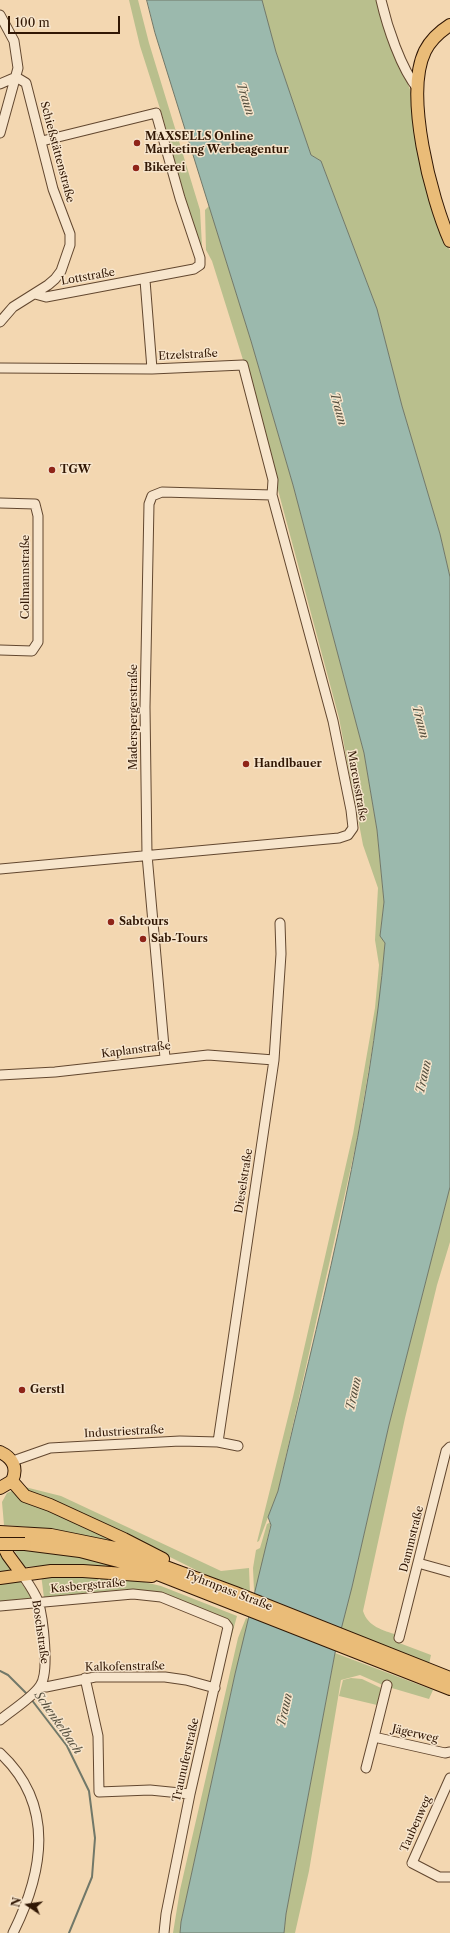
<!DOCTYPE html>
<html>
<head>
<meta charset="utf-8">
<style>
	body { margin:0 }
	#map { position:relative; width:450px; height:1933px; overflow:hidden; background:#f3d7b1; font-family:"Libre Caslon Text",serif }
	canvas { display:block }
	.north { position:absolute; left:8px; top:1885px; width:40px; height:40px; -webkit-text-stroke:3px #f7e5cc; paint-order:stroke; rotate:283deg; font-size:11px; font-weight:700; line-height:16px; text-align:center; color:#311704 }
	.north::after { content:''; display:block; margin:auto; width:14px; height:18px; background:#311704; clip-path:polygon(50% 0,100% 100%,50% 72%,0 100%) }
	.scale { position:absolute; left:8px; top:16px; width:112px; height:18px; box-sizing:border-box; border:2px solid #311704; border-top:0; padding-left:5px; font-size:12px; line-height:14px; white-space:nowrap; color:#311704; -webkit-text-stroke:3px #f7e5cc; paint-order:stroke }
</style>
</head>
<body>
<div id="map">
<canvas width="450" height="1933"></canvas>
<div class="north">N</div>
<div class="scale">100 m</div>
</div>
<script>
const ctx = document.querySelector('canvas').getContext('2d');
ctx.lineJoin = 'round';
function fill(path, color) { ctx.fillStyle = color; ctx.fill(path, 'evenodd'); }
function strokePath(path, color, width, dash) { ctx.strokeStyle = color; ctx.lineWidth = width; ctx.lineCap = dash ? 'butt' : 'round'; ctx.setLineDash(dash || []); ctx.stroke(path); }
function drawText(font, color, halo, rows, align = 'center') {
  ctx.font = font + ' "Libre Caslon Text",serif'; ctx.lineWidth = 3; ctx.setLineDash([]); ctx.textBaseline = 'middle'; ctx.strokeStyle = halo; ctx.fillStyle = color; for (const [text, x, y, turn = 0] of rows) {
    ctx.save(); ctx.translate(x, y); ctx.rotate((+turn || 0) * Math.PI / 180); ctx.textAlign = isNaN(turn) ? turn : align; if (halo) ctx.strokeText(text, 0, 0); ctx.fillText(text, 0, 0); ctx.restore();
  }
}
const green = new Path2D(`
	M129,0H138L149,43L200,210L202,246L198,245L163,118L140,46Z
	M262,0H380L387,27L412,95V118L421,164L444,240L450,250V577L440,534L402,406L377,309L321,161L311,155L276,52Z
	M209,206L251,341L293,485L364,753L377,830L384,902L380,935L385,943L379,1007L357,1140L278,1491L259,1541L257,1542L293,1397L353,1134L375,1008L379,965L375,940L378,888L363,845L339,718L244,363L212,261L206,250L205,210Z
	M450,1187V1242L437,1285L405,1418L363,1611C368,1627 383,1630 397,1635L394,1641L431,1655L429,1664L340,1629L352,1587L389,1425Z
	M25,1487L61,1496L221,1571L249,1568L250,1594L218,1581L146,1545L32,1494Z
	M14,1490L140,1551C95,1536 51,1528 4,1525L2,1502L7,1493Z
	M271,1522L256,1592L254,1591L253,1568L256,1550L260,1548L267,1524Z
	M14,1550C56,1552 89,1556 129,1570L127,1578L161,1586L237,1616L226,1656L218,1660L226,1624L159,1593L126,1589L44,1598L40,1566L25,1567Z
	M0,1554L33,1599L0,1602Z
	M246,1618L249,1619L235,1674L181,1922L180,1933H173L180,1890L238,1638Z
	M335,1653L433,1690L429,1699L385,1686L360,1675L341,1680L309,1871L295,1933H284L286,1914Z
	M351,1678L362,1679L381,1688L377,1705L339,1696L343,1680Z`);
const water = new Path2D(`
	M147,0H262L276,52L311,155L321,161L377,309L402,406L440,534L450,577V1187L389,1425L352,1587L335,1653L286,1914L284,1933H180L181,1922L235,1674L271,1525L268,1517L278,1491L286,1457C326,1287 370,1117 385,943L380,936L384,902L377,830L364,753L293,485L251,341L155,33Z`);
const stream = new Path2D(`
	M0,1671L8,1675L28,1695
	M31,1699L67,1746L89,1791L95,1838L92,1877L69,1933`);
const minor = new Path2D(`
	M381,0C387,26 401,69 418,89
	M0,15L14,41L18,68L0,133
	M0,84L16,77
	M145,280L152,369
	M35,294L46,297L194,269L200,265V258L180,198L156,113L42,141
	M0,322L13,307L48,285L55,279L61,271L70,245V234L53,189L26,83L16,77
	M0,368L152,369L243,365L273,480L272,495L333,721L351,810L353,828L348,835L339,838L0,869
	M0,503L35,504L38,516V642L32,651L0,650
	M165,1058L147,855L145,707L149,504L152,496L162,492L272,495
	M0,1075L55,1072L208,1055L274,1060
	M218,1442L274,1060L281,954L280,923
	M13,1461L50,1448L180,1441L218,1442L238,1446
	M418,1563L450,1572
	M0,1606L133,1594L161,1597L225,1623L228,1627L190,1794L166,1914L164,1933
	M399,1638L446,1451L450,1447
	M85,1678L98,1736L99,1792L150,1790L190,1794
	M387,1685L374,1737L445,1753L450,1752
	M40,1686L46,1687L95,1677H165L186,1680L215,1688
	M0,1720C12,1710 32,1698 40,1686C50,1673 43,1617 38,1601C34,1591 28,1583 22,1574
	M0,1753C55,1804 44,1871 13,1933
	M366,1768L374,1737
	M450,1778L412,1863L439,1877H450`);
const major = new Path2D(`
	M450,25C439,32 431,39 425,51C404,94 431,198 450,241
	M0,1452C13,1458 18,1468 12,1481L0,1488
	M12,1481L25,1496L50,1505L124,1539L163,1559
	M0,1532L51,1535L115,1548L236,1593L450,1678
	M0,1539L8,1555L22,1574
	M25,1544L80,1551L137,1566L450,1689
	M0,1578L51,1571H83L152,1576`);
const majorBridge = new Path2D(`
	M0,1544H25`);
const markers = [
	[137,143,4,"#8f2418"],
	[136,168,4,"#8f2418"],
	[52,470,4,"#8f2418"],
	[246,764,4,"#8f2418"],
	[111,922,4,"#8f2418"],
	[143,939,4,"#8f2418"],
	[22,1390,4,"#8f2418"]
];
const poiNames = [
	["MAXSELLS Online",145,137],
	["Marketing Werbeagentur",145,150],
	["Bikerei",144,168],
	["TGW",60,470],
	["Handlbauer",254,764],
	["Sabtours",119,922],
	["Sab-Tours",151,939],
	["Gerstl",30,1390]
];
const streetNames = [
	["Schießstättenstraße",57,152,75],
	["Lottstraße",88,277,-10],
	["Etzelstraße",188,355,-3],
	["Collmannstraße",26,577,-90],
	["Maderspergerstraße",134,717,-90],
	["Marcusstraße",357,786,80],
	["Kaplanstraße",136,1050,-7],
	["Dieselstraße",244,1181,-81],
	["Industriestraße",124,1432,-3],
	["Dammstraße",412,1539,-76],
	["Kasbergstraße",88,1586,-5],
	["Pyhrnpass Straße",229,1591,21],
	["Boschstraße",40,1632,82],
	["Kalkofenstraße",125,1667,-1],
	["Jägerweg",415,1734,13],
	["Traunuferstraße",186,1760,-77],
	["Taubenweg",416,1824,-66]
];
const waterNames = [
	["Traun",245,99,72],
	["Traun",338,409,75],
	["Traun",420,722,75],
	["Traun",424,1077,-78],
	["Traun",354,1394,-78],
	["Traun",285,1710,-78],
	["Schenkelbach",58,1723,55]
];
fill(green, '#b9bf8d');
fill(water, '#9bb9ad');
strokePath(water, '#717869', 1);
strokePath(stream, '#717869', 2);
strokePath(minor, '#62472f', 11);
strokePath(major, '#311704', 14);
strokePath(minor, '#f7e5cc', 9);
strokePath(major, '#eabc78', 12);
strokePath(majorBridge, '#311704', 14, []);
strokePath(majorBridge, '#eabc78', 12);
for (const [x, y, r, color] of markers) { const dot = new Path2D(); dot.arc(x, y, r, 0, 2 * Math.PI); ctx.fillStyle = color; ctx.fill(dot); strokePath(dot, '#f7e5cc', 1.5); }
drawText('bold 11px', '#311704', '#f7e5cc', poiNames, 'left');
drawText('11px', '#311704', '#f7e5cc', streetNames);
drawText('italic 12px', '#56503f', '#f7e5cc', waterNames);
</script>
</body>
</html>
